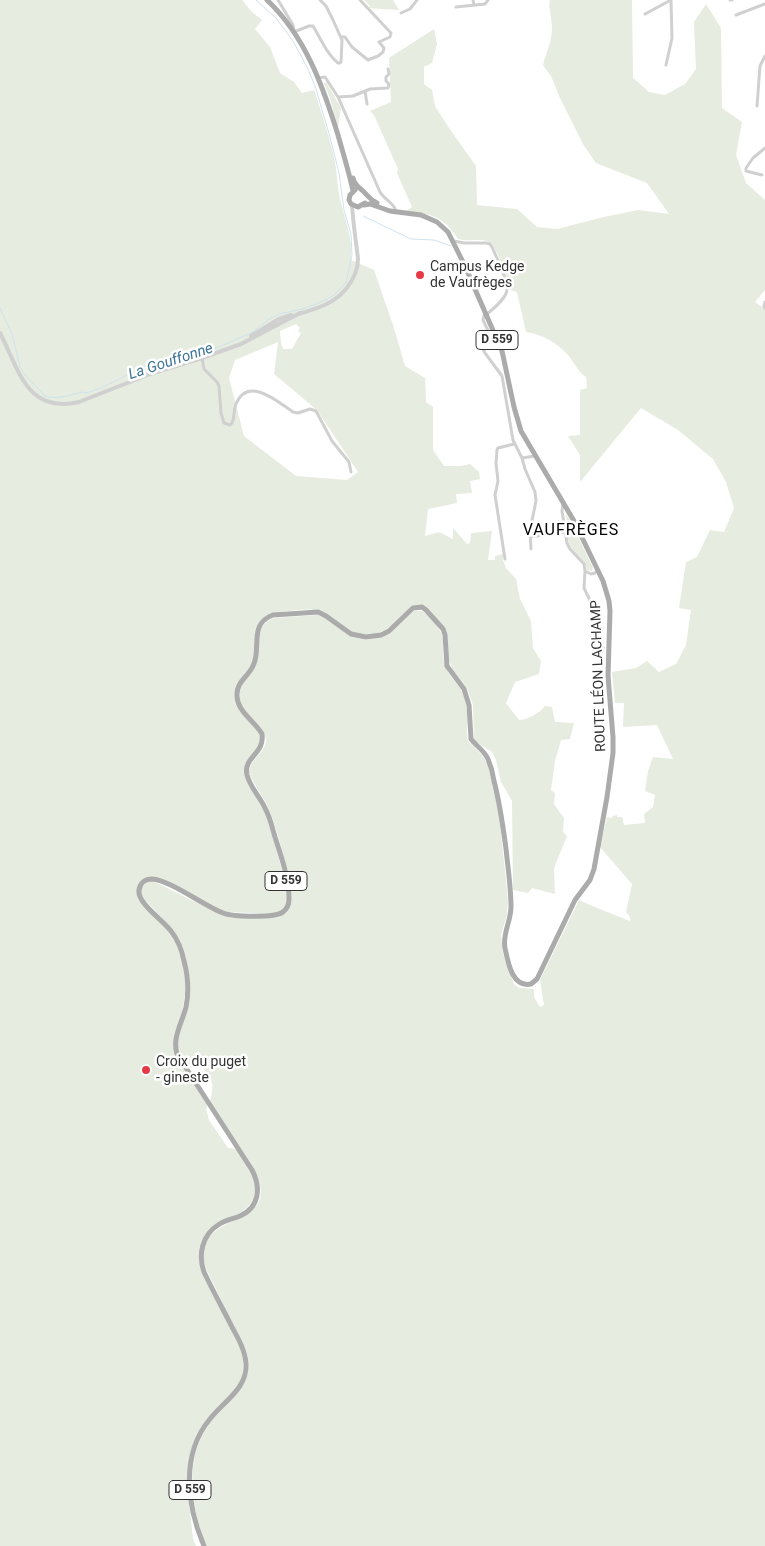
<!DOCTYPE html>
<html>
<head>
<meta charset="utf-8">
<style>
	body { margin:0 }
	canvas { display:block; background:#fff }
</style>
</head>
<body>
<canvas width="765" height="1546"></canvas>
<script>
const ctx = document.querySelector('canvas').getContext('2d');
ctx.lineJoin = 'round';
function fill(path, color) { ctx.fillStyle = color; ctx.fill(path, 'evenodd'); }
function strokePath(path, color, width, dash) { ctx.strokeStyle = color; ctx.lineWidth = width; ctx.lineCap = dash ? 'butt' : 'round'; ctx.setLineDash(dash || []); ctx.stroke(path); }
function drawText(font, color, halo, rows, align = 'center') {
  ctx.font = font + ' Roboto,sans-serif'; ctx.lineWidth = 5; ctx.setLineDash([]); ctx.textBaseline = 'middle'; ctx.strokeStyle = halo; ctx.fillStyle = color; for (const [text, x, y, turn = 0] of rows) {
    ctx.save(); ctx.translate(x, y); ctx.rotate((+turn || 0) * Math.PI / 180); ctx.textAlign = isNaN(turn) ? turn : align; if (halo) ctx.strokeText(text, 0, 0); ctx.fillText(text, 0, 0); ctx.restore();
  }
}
const green = new Path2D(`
	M0,0H242L252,12L262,20L255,29L270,47L280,73L294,82L302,93L314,90C321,111 328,132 333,153C337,168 337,184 340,199C345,219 353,238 351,260L374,270L393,325L405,366L425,378L426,402L433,407V450L444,466H461L470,464L479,472L480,479L470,481L472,493L456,494L457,503L428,509L425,536C442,532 436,530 452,539L453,538V528L467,544L470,543L471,533L492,531L488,560H495V556L503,554V560L506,568L516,579L520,599L531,621L533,648L541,661L539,674L515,682L506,703L519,720C527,720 540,713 545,706L552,707L555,722L574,723L570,739L561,740L555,761L551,790L555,793L554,804L564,818L563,832L567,836L554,868L555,894L532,888L528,893L513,890L512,801L501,782L496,760L492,752L475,741L474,738L473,705L467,688L453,670L449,660L444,628L427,608L418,605C399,620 377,644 351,632C340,626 330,615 319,611C308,607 284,612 273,613L266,616L259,623L252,665L241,678L235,696L260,735L261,740L245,770C252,784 261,799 266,815C271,830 291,893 286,905C284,910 280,912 275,914L226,912L150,877L137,892L168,930L178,946L181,954L185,981V994L182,1013L174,1034V1048L208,1105L206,1108L209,1120L228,1148L236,1149C242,1159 250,1169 254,1179C264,1208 230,1218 211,1228L199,1260L241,1350C245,1363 244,1373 238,1385L197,1436L188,1493L193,1539L196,1546H0ZM296,324L300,328L298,331L301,333L292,349H283L281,343L280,331ZM278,342L274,374L317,410L358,472L347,480L296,476L244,436L229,378L235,360Z
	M364,0H393L399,10L368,8L370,6Z
	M550,0H632L633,78L649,92L665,95L685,84L696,69L694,22L706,4L721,28L722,108L742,122L736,155L746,183L765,200V290L755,302L765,309V1546H206C190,1503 182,1453 216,1416C230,1400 248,1388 249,1366C249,1349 238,1334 231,1320C223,1303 215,1287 207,1271C184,1205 288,1236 254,1169L210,1102C214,1084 214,1081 202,1067L197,1066L189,1068L179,1053L177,1043L190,980L185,953L182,944L171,927L144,899L141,894V888L147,882H155L221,915L230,917L275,918C282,916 287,914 290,907C297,895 275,822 268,807C262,795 254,785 249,773C250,758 266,753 266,740C265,724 245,717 241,702C235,684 251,679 256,665C262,649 253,625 274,618L317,615L325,618L350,636L366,640L381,637L390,633L414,611C422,609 425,613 430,618C450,638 439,643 445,665C448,677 459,683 463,694C470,710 465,725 468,741L482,755L488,765L499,814L508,900L507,915L501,935L503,954L514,984L519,988L534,989V997L540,1007L544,1005L540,980L579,900C596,908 613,914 630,921V917L626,912L632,884L600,847L607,817L612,818L613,816L617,815V817H622L624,825L645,823L644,814L653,807L655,795L645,791L648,771L653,757L673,759L657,725L623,727L624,703H615L612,672L636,668L647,661L659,672L676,664L686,645L691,610L679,608L686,562L697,557L710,530L724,532L734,508L726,482L713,459L678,430L641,408L580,482V455L568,436L580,435V390L587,388L586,377C578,372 574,362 568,355C558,343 541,334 526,332L517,292L508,289C507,279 497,245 489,242C480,238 467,242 458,239C442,215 434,215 406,211L412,207L397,173L398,169L374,115L370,111L391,102L389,58L434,29L437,44L432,63L424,67V84L432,90L435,106L449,128L476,166L477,205L517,209L537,227L557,229L604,217L638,210L669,214L647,183L596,163L583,144L560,98L551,76L543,65C546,53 552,41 552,29C552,21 550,12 549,4Z
	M326,82L341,108L338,127L330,98L324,83Z
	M565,512L571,522L593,568L592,571L587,570C585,558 573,554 569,543C565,533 569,523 565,512Z`);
const stream = new Path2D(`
	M363,216L411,239L434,240L451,246
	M0,308L12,334L20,367L25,375L45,396C56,400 72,395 82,392L86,393L101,388L137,370L151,365L182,357L205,353L253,332L271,318L279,314L303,309L321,302L333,296L346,283L352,255L351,234L344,210L339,173L330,137L315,86L307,67L293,41L276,18L256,0`);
const minor = new Path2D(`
	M278,0L293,25L294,32L309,26H313C321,39 326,53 338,63H340L341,62L342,40L333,20L326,6L320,0
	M473,0L474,5
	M730,0H732
	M456,7L485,4L488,0
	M401,13L410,9L417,0
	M645,14L671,0
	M736,15L765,4
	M341,37H345L352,47L368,60L378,56L383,52L384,48L379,42L390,37L391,33L360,0
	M666,65L672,38L671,0
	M318,78L325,77L338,97L380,192C384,199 393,203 395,209
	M365,91L367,104
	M338,97L353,96L370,89L388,88L389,84L386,81V77L389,74L388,69
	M757,106L760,66L765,56
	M762,175L746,171V168L753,158L765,148
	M454,241L464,243H486L490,244L493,249C497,259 508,280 507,290C506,299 493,309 486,315
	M765,302L764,306L765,308
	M485,312L483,320L490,335V337L481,341L480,343L485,353L502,376L513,440L522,458L535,456
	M202,358L204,369L217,382L219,386L221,413L224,423L230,425L232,423C235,417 233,411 236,404C248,375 278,402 293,412L298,413L310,409L316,411L332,441L349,462L351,472
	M522,458L525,469L535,492L536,501L530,530L531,549
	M563,503L562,511L567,543L570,549L584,564L585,571L584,588L597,615L603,648
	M530,537L565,532
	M505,559L495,495L498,481L496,463L497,450L498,448L514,444
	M585,571L591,574L595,573L597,570`);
const tertiary = new Path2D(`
	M298,314C324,307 344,300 355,274C357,269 358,264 358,259C356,241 353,223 352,205
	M0,333C19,369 26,414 79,402L150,374L202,358L241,344L300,313
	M251,336L279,319L291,315`);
const primary = new Path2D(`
	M267,0C305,36 323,86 338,135C343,153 349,172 353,191
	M353,178C355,186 359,187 364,192C369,197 370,200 377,203
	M355,190L350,195L349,200L351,204L358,207L365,203
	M204,1546C187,1506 180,1455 210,1419C224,1401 248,1388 246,1363C245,1350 238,1338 232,1327C223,1309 213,1291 204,1272C198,1255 202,1235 218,1225C225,1220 233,1219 240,1216C260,1207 261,1187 252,1170L177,1054C172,1037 182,1023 186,1007C189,992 188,976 184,961C182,950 178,940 171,931C163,920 137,903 139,890C140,883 145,879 152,879C170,880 204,906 223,913C232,917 276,918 283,912C287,909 289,904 289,899C289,878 281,856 275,837C272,827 270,817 265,808C260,797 250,787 247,775C243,757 265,754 262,734C255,721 238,713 237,696C236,682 248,677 253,666C262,649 248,624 273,615L318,612L326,616L351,634L366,637L381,635L389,631L413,608L422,607L426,610L443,629L445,635L447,666L464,689L469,705L471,739C476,746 484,750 488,759C491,766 493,774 494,781C500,804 503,826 506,849C508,868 511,888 511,907C511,921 502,935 505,948C508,962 512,988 531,984L537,979L575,900L590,880L594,869L607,797L613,753V737L608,676L610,611L609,601L603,581L574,521L521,431L514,407L502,351L464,264L448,232L437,222L421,215L390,211L370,204L364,205`);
const markers = [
	[420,275,5,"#e63946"],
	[146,1070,5,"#e63946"]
];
const shields = [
	[497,340,42],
	[286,881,42],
	[190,1490,42]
];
const shieldNames = [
	["D 559",497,340],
	["D 559",286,881],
	["D 559",190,1490]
];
const poiNames = [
	["Campus Kedge",430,267],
	["de Vaufrèges",430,283],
	["Croix du puget",156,1062],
	["- gineste",156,1078]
];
const streetNames = [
	["ROUTE LÉON LACHAMP",599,676,-92]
];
const waterNames = [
	["La Gouffonne",171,362,-18]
];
const quarterNames = [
	["VAUFRÈGES",571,531]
];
fill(green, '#e6ecdf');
strokePath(stream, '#cfe2ee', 1);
strokePath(minor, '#d0d0d0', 3);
strokePath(tertiary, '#d0d0d0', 4);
strokePath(primary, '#ababab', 5);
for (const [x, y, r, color] of markers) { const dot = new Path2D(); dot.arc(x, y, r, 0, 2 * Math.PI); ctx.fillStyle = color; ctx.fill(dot); strokePath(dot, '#fff', 2); }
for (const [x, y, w] of shields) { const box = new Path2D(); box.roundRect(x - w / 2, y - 9.5, w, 19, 4); ctx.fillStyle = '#fff'; ctx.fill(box); strokePath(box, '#333', 1); }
drawText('bold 12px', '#333', null, shieldNames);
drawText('14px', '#333', '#fff', poiNames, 'left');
drawText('14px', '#333', '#fff', streetNames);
drawText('italic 15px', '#3f7597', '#fff', waterNames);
ctx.letterSpacing = '1px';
drawText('16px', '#000', '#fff', quarterNames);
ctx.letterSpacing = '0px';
</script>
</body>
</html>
